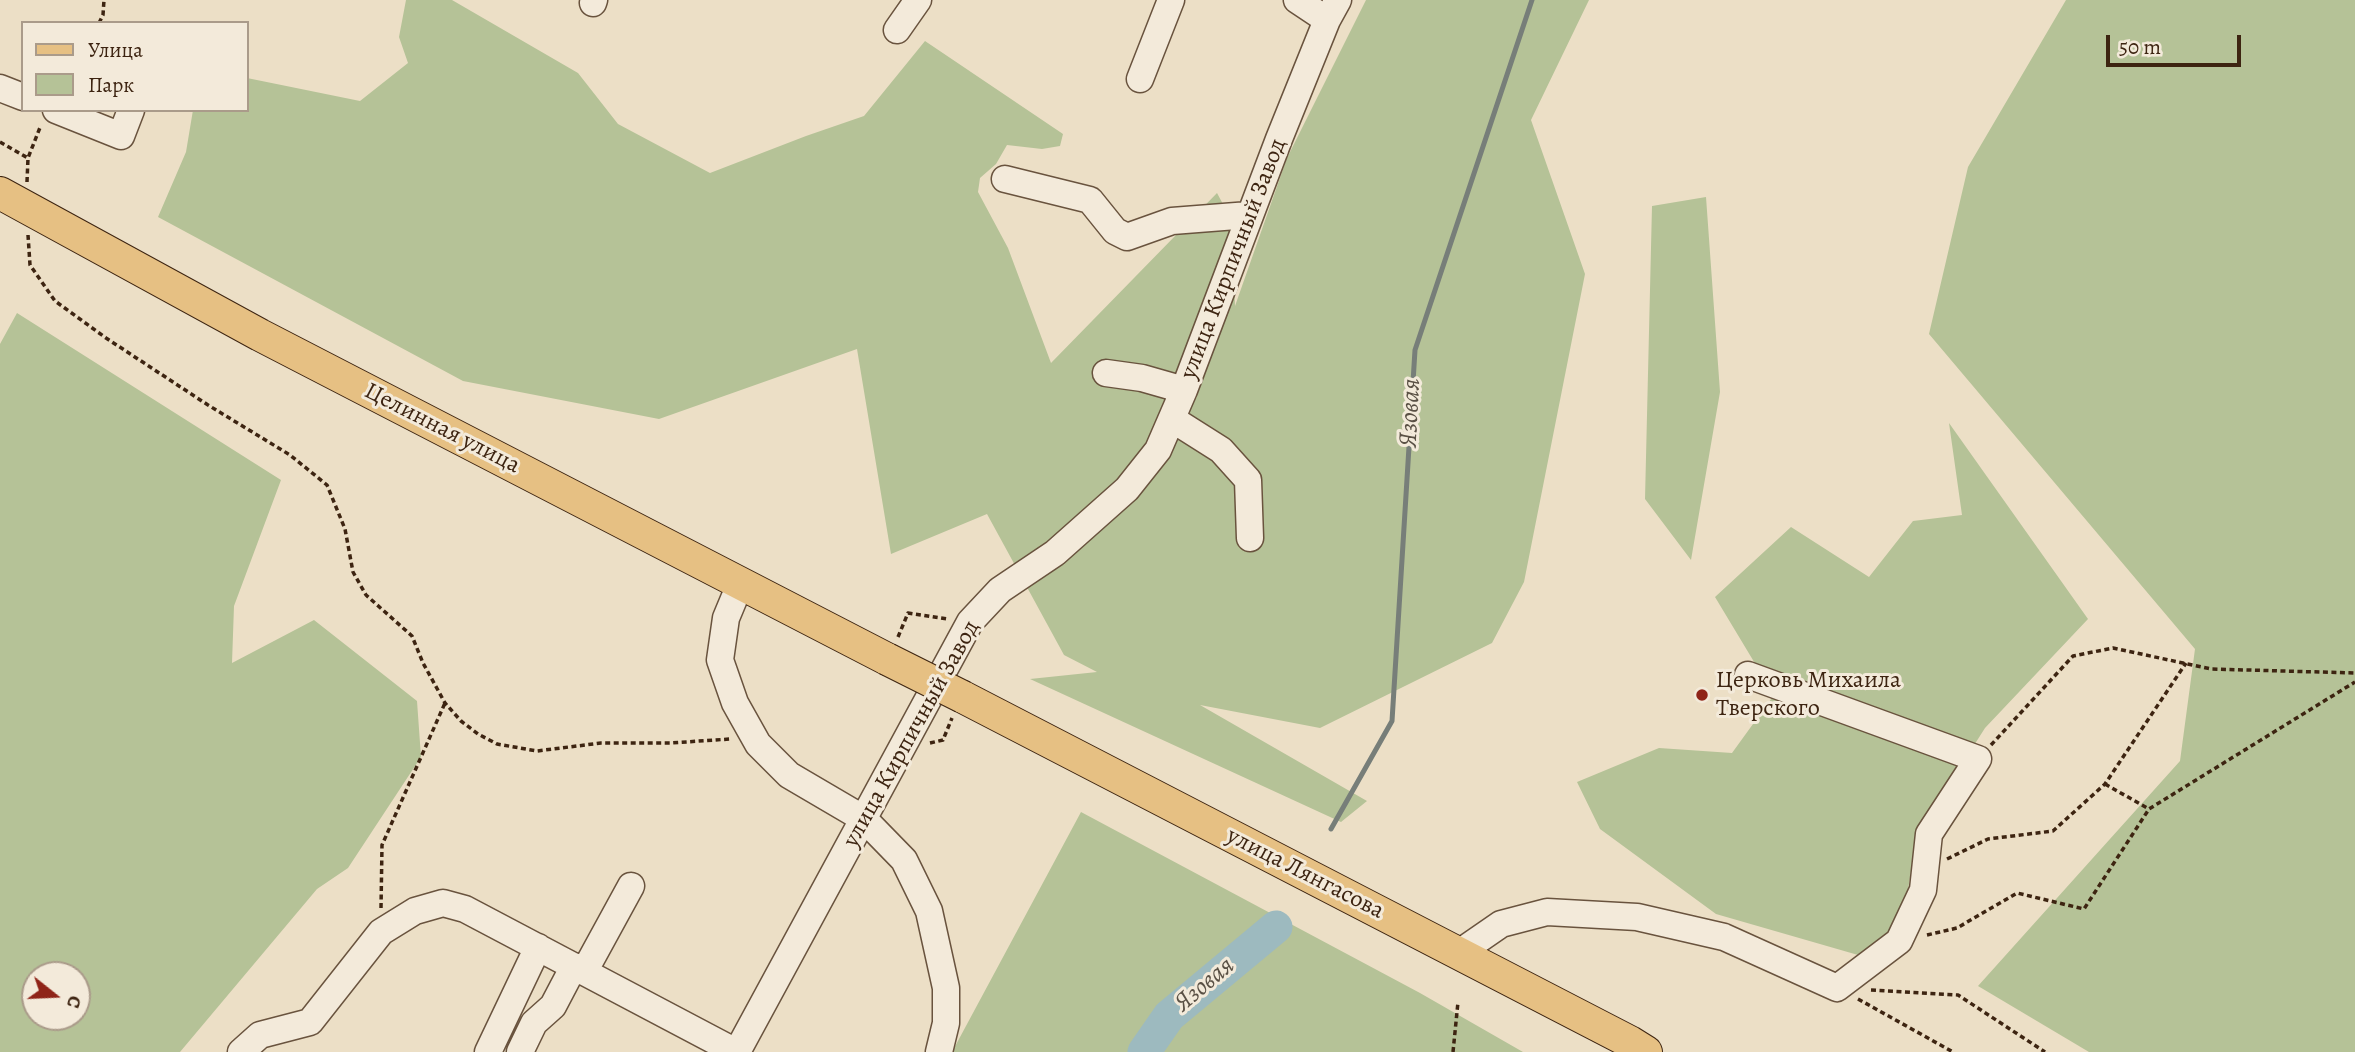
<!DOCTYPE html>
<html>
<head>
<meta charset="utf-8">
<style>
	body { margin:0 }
	#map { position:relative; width:2355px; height:1052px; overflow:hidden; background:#ecdfc6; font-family:Alegreya,serif }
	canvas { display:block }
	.legend { position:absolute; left:21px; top:21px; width:228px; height:91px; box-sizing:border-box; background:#f3eada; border:2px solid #aa9b8a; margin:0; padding:9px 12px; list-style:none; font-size:21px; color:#3d2411 }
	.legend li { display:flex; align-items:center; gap:14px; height:35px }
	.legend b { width:35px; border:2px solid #aa9b8a }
	.north { position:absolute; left:21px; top:961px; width:70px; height:70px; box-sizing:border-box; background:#f3eada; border:2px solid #aa9b8a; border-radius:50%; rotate:108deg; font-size:19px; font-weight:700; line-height:28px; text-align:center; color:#3d2411 }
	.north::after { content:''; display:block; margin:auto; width:24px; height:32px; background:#8f2418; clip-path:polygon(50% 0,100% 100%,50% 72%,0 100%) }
	.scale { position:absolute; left:2106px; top:35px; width:135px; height:32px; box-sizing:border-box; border:4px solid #3d2411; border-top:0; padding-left:9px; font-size:21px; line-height:24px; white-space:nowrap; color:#3d2411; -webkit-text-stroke:5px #f3eada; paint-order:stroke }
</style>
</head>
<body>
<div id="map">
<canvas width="2355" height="1052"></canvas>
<ul class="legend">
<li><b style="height:9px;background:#e6c083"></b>Улица</li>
<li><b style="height:19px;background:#b5c297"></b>Парк</li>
</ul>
<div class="north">С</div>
<div class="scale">50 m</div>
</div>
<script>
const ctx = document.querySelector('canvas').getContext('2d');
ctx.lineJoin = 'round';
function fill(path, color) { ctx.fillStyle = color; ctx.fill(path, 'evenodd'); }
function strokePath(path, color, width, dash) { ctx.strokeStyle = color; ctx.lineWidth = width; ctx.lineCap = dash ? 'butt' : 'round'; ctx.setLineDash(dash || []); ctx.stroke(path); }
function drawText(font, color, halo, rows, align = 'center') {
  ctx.font = font + ' Alegreya,serif'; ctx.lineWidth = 6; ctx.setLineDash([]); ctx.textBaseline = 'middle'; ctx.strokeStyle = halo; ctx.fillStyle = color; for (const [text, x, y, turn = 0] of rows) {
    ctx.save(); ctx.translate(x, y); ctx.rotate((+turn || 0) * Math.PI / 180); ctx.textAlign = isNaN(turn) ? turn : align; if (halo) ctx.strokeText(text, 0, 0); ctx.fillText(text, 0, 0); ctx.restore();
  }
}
const green = new Path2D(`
	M406,0H452L578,73L618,124L710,173L806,136L864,116L925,41L1063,134L1060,146L1042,149L1007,145L996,164L980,178L978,192L1008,248L1051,363L1217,193L1232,221L1235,306L1287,158L1366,0H1589L1531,120L1585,274L1524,582L1492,643L1320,728L1200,705L1367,801L1341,822L1030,679L1097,672L1064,655L987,514L891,554L857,349L659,419L463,381L158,217L186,152L193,110H247V78L360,101L408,63L399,37Z
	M2066,0H2355V1052H2089L1978,986L2180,761L2195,649L1929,334L1968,167Z
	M1706,197L1720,392L1691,560L1645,499L1652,206Z
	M17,313L281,480L234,606L232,663L314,620L417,701L421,757L348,868L317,889L180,1052H0V344ZM35,975H77V1017H35Z
	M1949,423L2088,619L1985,728L1917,835L1904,914L1865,957L1716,914L1600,829L1577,782L1659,748L1732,753L1774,695L1715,597L1791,527L1869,577L1913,521L1962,515Z
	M1081,812L1420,993L1523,1052H952Z`);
const stream = new Path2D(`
	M1331,829L1392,721L1415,350L1532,0`);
const river = new Path2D(`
	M1144,1052L1169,1016L1276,927`);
const path = new Path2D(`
	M99,23L103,15L104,0
	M0,142L28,158
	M27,182L28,158L41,125
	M28,235L30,265L55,301L106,338L208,405L290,455L327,485L345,529L353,572L366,595L412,636L423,663L445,703L461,721L478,734L497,744L537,751L601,743H670L730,739
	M898,637L908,613L947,619
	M930,743L943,740L952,718
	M1991,745L2073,656L2113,648L2211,669L2355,673
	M2105,784L2149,809L2355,682
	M1947,859L1988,839L2053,831L2105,784L2186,663
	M381,908L382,845L445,703
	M1927,935L1957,928L2017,893L2084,909L2149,809
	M1871,990L1958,995L2045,1052
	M1858,999L1953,1052
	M1453,1052L1458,1002`);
const minor = new Path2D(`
	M1297,0L1327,20
	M593,3L594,0
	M897,30L918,0
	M1140,79L1171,0
	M0,88L23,97
	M56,110L121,136L131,110
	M1005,179L1090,200L1115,231L1127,237L1172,221L1249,215
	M1106,373L1142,378L1184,390
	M1172,419L1221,450L1248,480L1250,538
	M741,582L726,618L720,660L735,703L758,744L789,775L864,819L904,860L929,911L946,988V1023L939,1052
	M1459,953L1501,924L1547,912L1637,917L1724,937L1837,988L1899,941L1923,890L1929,834L1978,759L1748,675
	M584,972L631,886
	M241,1052L260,1035L310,1022L381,932L415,911L443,903L465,909L736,1052
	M488,1052L538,947
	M520,1052L534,1023L553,1006L574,966
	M737,1052L970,622L1000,590L1055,553L1127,489L1158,450L1184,390L1279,139L1327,20L1338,0`);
const major = new Path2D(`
	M0,193L260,335L887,659
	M963,697L1630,1042L1646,1052`);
const majorBridge = new Path2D(`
	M887,659L963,697`);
const markers = [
	[1702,695,7,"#8f2418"]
];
const streetNames = [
	["улица Кирпичный Завод",1234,259,-69],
	["Целинная улица",442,429,27],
	["улица Кирпичный Завод",912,734,-61],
	["улица Лянгасова",1305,874,27]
];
const poiNames = [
	["Церковь Михаила",1716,681],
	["Тверского",1716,709]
];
const waterNames = [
	["Язовая",1411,413,-87],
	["Язовая",1205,985,-40]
];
fill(green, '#b5c297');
strokePath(stream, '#777e79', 5);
strokePath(river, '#9dbabf', 33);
strokePath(minor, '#69533e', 29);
strokePath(major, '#3d2411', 34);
strokePath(path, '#3d2411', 3.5, [5, 3.5]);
strokePath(minor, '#f3eada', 26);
strokePath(major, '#e6c083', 32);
strokePath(majorBridge, '#3d2411', 34, []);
strokePath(majorBridge, '#e6c083', 32);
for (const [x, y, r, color] of markers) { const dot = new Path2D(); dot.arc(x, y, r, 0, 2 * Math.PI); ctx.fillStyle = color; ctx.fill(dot); strokePath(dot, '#f3eada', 2.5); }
drawText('24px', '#3d2411', '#f3eada', streetNames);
drawText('24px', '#3d2411', '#f3eada', poiNames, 'left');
drawText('italic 26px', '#5a5145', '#f3eada', waterNames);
</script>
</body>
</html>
